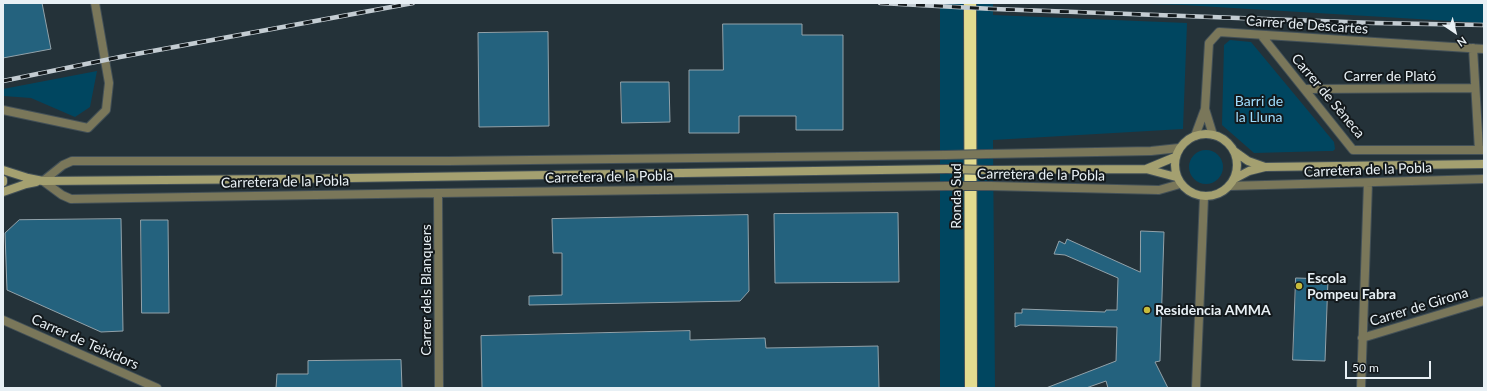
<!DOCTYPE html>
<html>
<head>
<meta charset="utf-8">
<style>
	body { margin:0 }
	#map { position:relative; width:1487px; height:391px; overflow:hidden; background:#243239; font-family:Lato,sans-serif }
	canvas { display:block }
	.frame { position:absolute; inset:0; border:4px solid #e8f0f5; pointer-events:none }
	.north { position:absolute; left:1435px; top:12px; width:40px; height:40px; -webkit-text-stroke:3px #13191c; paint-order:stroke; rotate:145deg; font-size:11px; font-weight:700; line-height:16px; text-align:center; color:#e8f0f5 }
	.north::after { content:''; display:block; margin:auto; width:14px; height:18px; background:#e8f0f5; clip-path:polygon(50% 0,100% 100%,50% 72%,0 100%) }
	.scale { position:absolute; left:1345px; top:361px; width:86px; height:18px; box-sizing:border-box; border:2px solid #e8f0f5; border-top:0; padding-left:5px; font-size:12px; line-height:14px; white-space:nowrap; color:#e8f0f5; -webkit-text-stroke:3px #13191c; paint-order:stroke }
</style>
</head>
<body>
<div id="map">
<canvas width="1487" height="391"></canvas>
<div class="frame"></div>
<div class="north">N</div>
<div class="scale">50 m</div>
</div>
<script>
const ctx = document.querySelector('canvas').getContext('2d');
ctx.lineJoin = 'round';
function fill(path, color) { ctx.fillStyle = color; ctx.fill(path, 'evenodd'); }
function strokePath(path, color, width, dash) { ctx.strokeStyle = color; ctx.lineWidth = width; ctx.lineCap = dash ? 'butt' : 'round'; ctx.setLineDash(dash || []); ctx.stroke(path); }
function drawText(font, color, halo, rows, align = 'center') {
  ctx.font = font + ' Lato,sans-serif'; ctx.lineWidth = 4; ctx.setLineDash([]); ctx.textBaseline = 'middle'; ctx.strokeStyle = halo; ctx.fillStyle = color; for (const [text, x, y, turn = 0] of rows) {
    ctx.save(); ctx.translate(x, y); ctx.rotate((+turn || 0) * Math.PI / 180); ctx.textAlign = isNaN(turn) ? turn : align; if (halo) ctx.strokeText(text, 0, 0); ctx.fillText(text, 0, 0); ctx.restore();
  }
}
const green = new Path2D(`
	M940,3H993V15L1187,23L1183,129L993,140L995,388H940Z
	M1115,3H1484V23L1183,5Z
	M1230,40L1251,42L1334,142L1335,149L1333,151H1327L1254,153L1222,125L1224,45Z
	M97,71L90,107L75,117L31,98L3,96V89Z
	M1189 167a17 17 0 1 1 34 0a17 17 0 1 1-34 0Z`);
const building = new Path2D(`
	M3,3H42L51,49L3,58Z
	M723,24H802V35H843V130H796V116H739V133H689V70H723Z
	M548,32L549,126L479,127L478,33Z
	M621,82H669L670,122L622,123Z
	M898,213L899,282L775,283L774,214Z
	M748,215L749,291L740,301L529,305V296L562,295V253H553L552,219Z
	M121,219L123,331L101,332L7,290L5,233L19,220Z
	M141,220H168L169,313H142Z
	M1141,231L1164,232L1160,361L1155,362L1168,388H1108L1106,381L1086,388H1046L1116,361L1117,327L1020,325L1015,327V313H1022V309L1105,312L1106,310H1117L1118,278L1065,255L1054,254L1059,241L1065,244L1067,239L1140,272Z
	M1296,278L1328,279L1325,361L1293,360Z
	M690,331V340L765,338L766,348L878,346L879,388H482L481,336Z
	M401,360L402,388H276L277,374H308V361Z`);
const street = new Path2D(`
	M1261,35L1353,150H1484
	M1473,48L1479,150
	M1305,89L1475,88
	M1205,109L1213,135
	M3,110L88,128L106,110L109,83L95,3
	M1195,136L1205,109L1209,43L1219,32L1484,49
	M987,154L1151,151L1179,148
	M945,155L448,161H72L63,165L43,181L62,195L71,199L438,193L947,186
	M990,186L1159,190L1180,184
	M1229,186L1484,179
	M438,193L439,388
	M3,320L157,388
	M1362,338L1484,301
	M1196,388L1204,197
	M1361,388L1368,183`);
const secondary = new Path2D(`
	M1175 165a31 31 0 1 1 62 0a31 31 0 1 1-62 0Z
	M1234,151L1248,161L1265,167
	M1146,169L1175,157
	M3,170L28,178L43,181L284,179L947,169
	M988,170L1146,169L1176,177
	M1234,179L1249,171L1265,167L1484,164
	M3,180V182
	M3,192L26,184L36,182`);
const highway = new Path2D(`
	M970,3L971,388`);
const rail = new Path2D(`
	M880,3L994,9L1374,23L1484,25
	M3,81L120,57L413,3`);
const streetBridge = new Path2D(`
	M945,155L987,154
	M947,186H990`);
const secondaryBridge = new Path2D(`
	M947,169L988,170`);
const markers = [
	[1299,286,4,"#c7bb3b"],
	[1147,310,4,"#c7bb3b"]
];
const streetNames = [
	["Carrer de Descartes",1307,25,4],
	["Carrer de Plató",1390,76],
	["Carrer de Sèneca",1328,96,50],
	["Carretera de la Pobla",1368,170,-2],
	["Carretera de la Pobla",1041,175,1],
	["Carretera de la Pobla",609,177,-1],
	["Carretera de la Pobla",285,182,-1],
	["Ronda Sud",956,196,-90],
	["Carrer dels Blanquers",426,290,-90],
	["Carrer de Girona",1419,307,-17],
	["Carrer de Teixidors",85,342,24]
];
const parkNames = [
	["Barri de",1259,101],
	["la Lluna",1259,117]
];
const poiNames = [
	["Escola",1307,278],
	["Pompeu Fabra",1307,294],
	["Residència AMMA",1155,310]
];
fill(green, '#004660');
fill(building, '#24627e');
strokePath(building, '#92a2aa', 1);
strokePath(street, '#435057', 10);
strokePath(secondary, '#435057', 10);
strokePath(highway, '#435057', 14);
strokePath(street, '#7a775a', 8);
strokePath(secondary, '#a4a070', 8);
strokePath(highway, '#e2db8f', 12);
strokePath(rail, '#c3ccd2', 4.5);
strokePath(rail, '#13191c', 3, [9]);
strokePath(streetBridge, '#435057', 10, []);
strokePath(secondaryBridge, '#435057', 10, []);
strokePath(streetBridge, '#7a775a', 8);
strokePath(secondaryBridge, '#a4a070', 8);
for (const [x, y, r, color] of markers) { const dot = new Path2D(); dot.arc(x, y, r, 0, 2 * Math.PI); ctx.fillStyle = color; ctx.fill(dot); strokePath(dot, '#13191c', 1.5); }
drawText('14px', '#e8f0f5', '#13191c', streetNames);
drawText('14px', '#a0ddfd', '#13191c', parkNames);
drawText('bold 14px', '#e8f0f5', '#13191c', poiNames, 'left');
</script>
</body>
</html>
